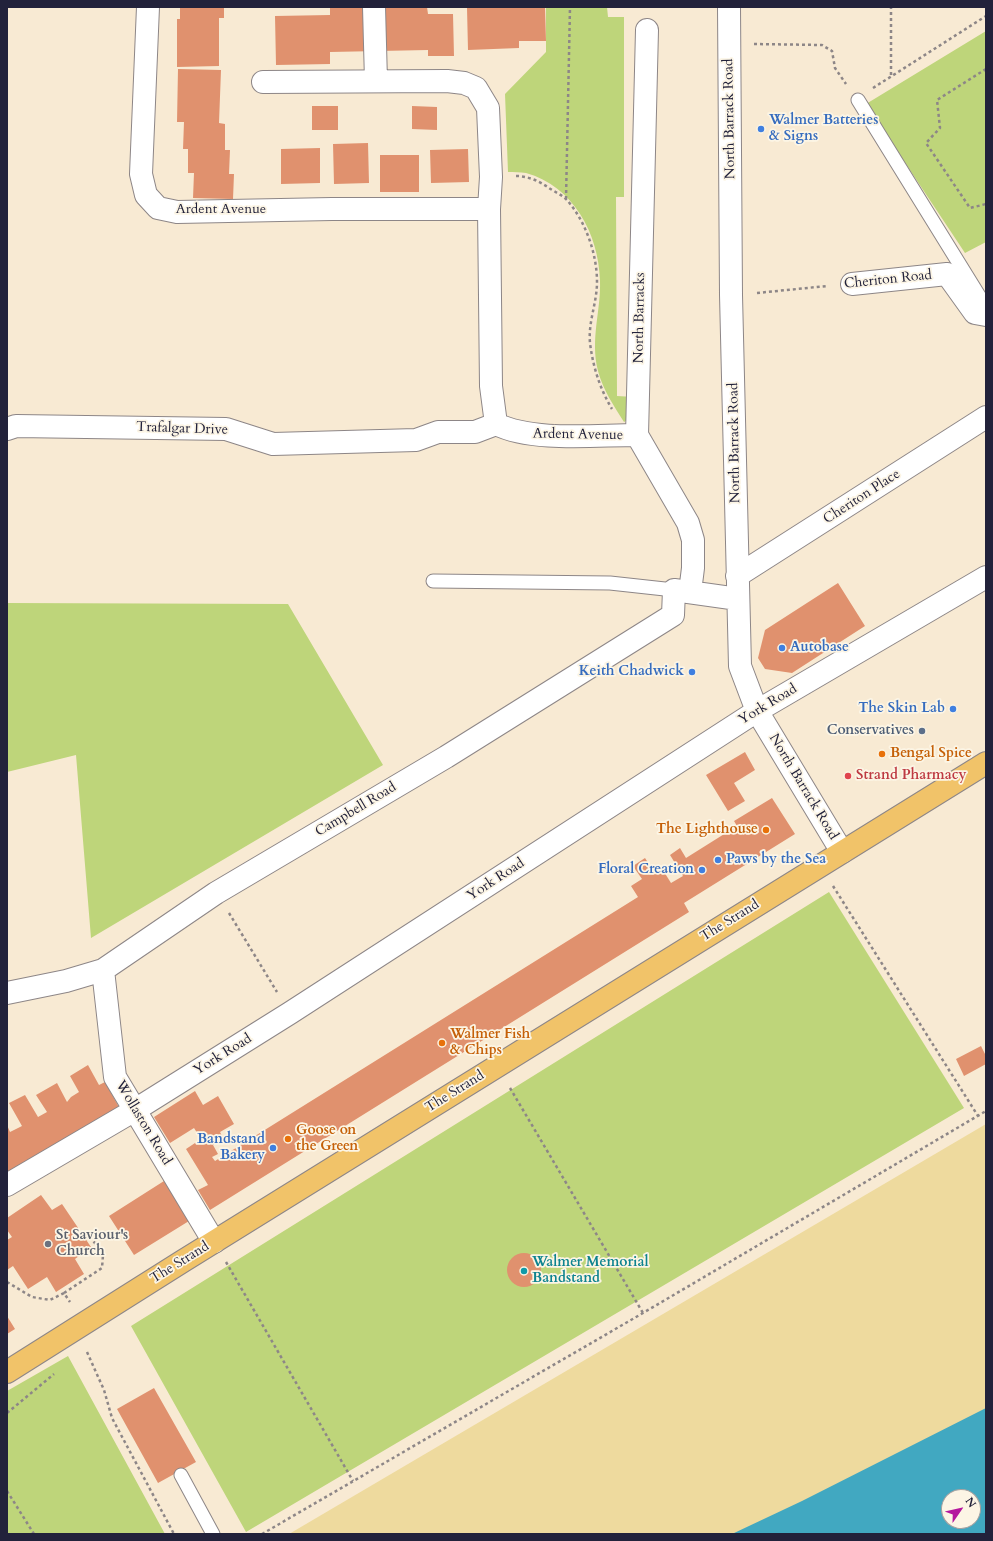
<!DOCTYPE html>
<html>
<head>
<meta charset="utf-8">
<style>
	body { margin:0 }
	#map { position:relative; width:993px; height:1541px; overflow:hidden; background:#f8ead3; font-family:Cardo,serif }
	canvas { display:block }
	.frame { position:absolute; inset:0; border:8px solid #22223b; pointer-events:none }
	.north { position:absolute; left:941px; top:1489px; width:40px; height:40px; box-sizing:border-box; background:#fcf5e5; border:1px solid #a5a1a1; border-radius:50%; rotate:56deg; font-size:11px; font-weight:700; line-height:16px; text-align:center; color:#22223b }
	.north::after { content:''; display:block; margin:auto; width:14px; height:18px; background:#b5179e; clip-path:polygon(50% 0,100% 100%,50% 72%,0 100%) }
</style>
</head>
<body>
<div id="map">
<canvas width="993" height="1541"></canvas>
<div class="frame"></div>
<div class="north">N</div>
</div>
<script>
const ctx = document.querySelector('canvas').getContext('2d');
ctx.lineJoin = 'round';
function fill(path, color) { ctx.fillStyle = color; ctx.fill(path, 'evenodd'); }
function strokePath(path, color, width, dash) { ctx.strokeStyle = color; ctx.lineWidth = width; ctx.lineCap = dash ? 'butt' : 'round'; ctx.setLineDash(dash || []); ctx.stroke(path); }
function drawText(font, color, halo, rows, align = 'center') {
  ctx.font = font + ' Cardo,serif'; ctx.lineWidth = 3.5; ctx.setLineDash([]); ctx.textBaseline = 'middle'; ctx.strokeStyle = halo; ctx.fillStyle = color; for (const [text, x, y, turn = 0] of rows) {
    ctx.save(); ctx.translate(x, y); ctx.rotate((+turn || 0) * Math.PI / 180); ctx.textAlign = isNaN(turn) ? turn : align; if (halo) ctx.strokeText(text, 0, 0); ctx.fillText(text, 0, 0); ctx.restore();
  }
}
const green = new Path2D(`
	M546,7H607L608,17H624V197H616L617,396L634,397L629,419L624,422C614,406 603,390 598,371C590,339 601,311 600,281C599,234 573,186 526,173C520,172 514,172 508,172L505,94L546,52Z
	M986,31V242L965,253L866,104Z
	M7,603L288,604L383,765L91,938L76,755L7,772Z
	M829,892L964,1108L246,1532L131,1326Z
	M68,1356L165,1534H7V1391Z`);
const sand = new Path2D(`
	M986,1124V1534H289ZM949,1497H973V1521H949Z`);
const water = new Path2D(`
	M986,1408V1534H732L802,1501ZM949,1497H973V1521H949Z`);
const building = new Path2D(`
	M180,7H224V18H219V66L177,67V19H180Z
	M330,7H427L428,14H453L454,56H428V50L330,52V64L276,65L275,16L330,15Z
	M545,7L546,41H519V48L468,50L467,8Z
	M178,69L221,70L219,123L225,124V150H230L229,174H234L233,199L193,198L194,173H188V149H183L184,122H177Z
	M312,106H338V130H312Z
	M412,106L437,107V130L412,129Z
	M368,143L369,183L334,184L333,144Z
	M320,148V183L281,184V149Z
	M468,149L469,182L431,183L430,150Z
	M380,155H419V192H380Z
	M838,583L865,626L792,673L765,669L758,658L765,630Z
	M745,752L755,770L734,783L745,801L728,811L706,775Z
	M772,798L795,834L684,903L689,912L210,1210L198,1190L208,1185L186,1149L201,1139L194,1128L170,1143L154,1117L195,1091L203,1105L218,1096L234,1124L220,1132L223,1138L213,1145L218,1154L212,1157L215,1161L638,897L631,886L642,879L633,866L645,858L654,872L661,867L671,883L683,876L670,855L680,848L686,858L737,826L734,821Z
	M981,1046L986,1056V1064L964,1076L956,1059Z
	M88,1065L99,1085L105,1082L120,1109L7,1172V1125L10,1132L22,1126L9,1103L25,1095L38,1117L47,1112L36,1095L57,1083L67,1102L71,1097L79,1092L70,1076Z
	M164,1181L189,1221L134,1255L109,1216Z
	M41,1195L52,1210L62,1204L91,1247L75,1259L84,1274L56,1292L47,1277L28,1289L13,1266L7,1270V1240L12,1237L7,1230V1218Z
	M507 1270a17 17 0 1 1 34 0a17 17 0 1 1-34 0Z
	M7,1316L15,1329L7,1334Z
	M154,1388L196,1462L158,1483L117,1409Z`);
const path = new Path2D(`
	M754,44L822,45L832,51L835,68L846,84
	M986,69L937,100L940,128L926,143L970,208L986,204
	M891,75V7
	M873,88L986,16
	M516,176C528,176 539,181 549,188C555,192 562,195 567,200C586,222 597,254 597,282C597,303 588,322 590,343C593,367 600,389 612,409
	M566,199L570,7
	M757,293L827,286
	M833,886L978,1116
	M229,913L277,992
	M510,1088L643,1313
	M226,1262L353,1481
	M7,1282L32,1297L50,1300L64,1293L70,1302
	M64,1293L102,1268L103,1255L92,1239
	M87,1352L104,1390L112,1418L174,1534
	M7,1413L54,1374
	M7,1491L34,1534
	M262,1534L643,1313L986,1111`);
const service = new Path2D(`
	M858,100L986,307
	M433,581L610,583L674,590
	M181,1475L213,1534`);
const minor = new Path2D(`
	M148,7L141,174L146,195L158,208L177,212L332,209H489
	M374,7L376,81
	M729,7L731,295L740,666L757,711L842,852
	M647,30L637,435L688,523L693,540V568L690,592
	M263,82L447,81L464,83L476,88L488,108L491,177L489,209L491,386L496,424C533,442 594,435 637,435
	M852,284L947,274L975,313L986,315
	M7,429L16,426L226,429L273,444L416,440L438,432H475L496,424
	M737,576L986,417
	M103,970L115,1077L214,1242
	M7,993L66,981L103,970L216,893L446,757L673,615L674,590L738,599
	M7,1185L135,1110L290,1013L757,711L986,577`);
const primary = new Path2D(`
	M7,1372L183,1261L986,763`);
const markers = [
	[761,129,4,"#3f7fe0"],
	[782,648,4,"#3f7fe0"],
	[692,672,4,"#3f7fe0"],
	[953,709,4,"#3f7fe0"],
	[922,731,4,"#5c6f8a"],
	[882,754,4,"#e8710a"],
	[848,776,4,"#e0444e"],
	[766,830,4,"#e8710a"],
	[718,860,4,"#3f7fe0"],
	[702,870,4,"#3f7fe0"],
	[442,1043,4,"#e8710a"],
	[288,1139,4,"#e8710a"],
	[273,1148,4,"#3f7fe0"],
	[48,1244,4,"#6b7280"],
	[524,1271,4,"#0f9aa8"]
];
const streetNames = [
	["North Barrack Road",730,119,-91],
	["Ardent Avenue",221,210],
	["Cheriton Road",888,280,-6],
	["North Barracks",640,318,-89],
	["Trafalgar Drive",182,429,2],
	["Ardent Avenue",578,435,1],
	["North Barrack Road",735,443,-91],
	["Cheriton Place",862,497,-33],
	["York Road",768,705,-31],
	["North Barrack Road",803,787,59],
	["Campbell Road",356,810,-31],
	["York Road",496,880,-33],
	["The Strand",730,921,-32],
	["York Road",223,1055,-32],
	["The Strand",455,1092,-32],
	["Wollaston Road",143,1123,59],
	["The Strand",180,1263,-32]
];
const shopNames = [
	["Walmer Batteries",769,121,"left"],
	["& Signs",769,137,"left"],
	["Autobase",790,648,"left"],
	["Keith Chadwick",684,672],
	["The Skin Lab",945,709],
	["Paws by the Sea",726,860,"left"],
	["Floral Creation",694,870],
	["Bandstand",265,1140],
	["Bakery",265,1156]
];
const serviceNames = [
	["Conservatives",914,731]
];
const foodNames = [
	["Bengal Spice",890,754],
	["The Lighthouse",758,830,"right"],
	["Walmer Fish",450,1035],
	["& Chips",450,1051],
	["Goose on",296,1131],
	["the Green",296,1147]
];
const healthNames = [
	["Strand Pharmacy",856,776]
];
const worshipNames = [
	["St Saviour's",56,1236],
	["Church",56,1252]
];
const cultureNames = [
	["Walmer Memorial",532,1263],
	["Bandstand",532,1279]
];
fill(green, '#bed57a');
fill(sand, '#eeda9e');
fill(water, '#41a8c1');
fill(building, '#e0916e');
strokePath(service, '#8d8687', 15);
strokePath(minor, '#8d8687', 24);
strokePath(primary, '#8d8687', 24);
strokePath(path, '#8d8687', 2.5, [3, 3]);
strokePath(service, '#fff', 13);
strokePath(minor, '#fff', 22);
strokePath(primary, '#f1c369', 22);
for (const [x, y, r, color] of markers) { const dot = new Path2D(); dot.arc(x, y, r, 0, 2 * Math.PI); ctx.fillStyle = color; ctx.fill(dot); strokePath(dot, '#fcf5e5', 1.5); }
drawText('14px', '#22223b', '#fcf5e5', streetNames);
drawText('bold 14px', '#366cbe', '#fcf5e5', shopNames, 'right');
drawText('bold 14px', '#4e5e75', '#fcf5e5', serviceNames, 'right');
drawText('bold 14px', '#c56008', '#fcf5e5', foodNames, 'left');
drawText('bold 14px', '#be3a42', '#fcf5e5', healthNames, 'left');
drawText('bold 14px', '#5b616d', '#fcf5e5', worshipNames, 'left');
drawText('bold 14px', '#0d838f', '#fcf5e5', cultureNames, 'left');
</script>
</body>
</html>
